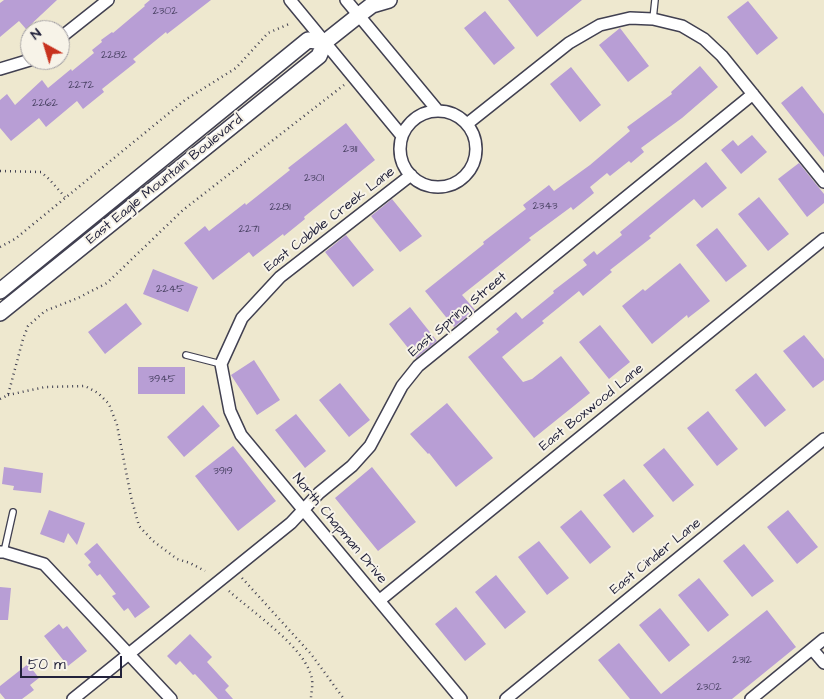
<!DOCTYPE html>
<html>
<head>
<meta charset="utf-8">
<style>
	body { margin:0 }
	#map { position:relative; width:824px; height:699px; overflow:hidden; background:#eee8cf; font-family:"Architects Daughter",sans-serif }
	canvas { display:block }
	.north { position:absolute; left:20px; top:20px; width:50px; height:50px; box-sizing:border-box; background:#f7f3e8; border:1px solid #a29fa3; border-radius:50%; rotate:321deg; font-size:14px; font-weight:700; line-height:20px; text-align:center; color:#22223b }
	.north::after { content:''; display:block; margin:auto; width:18px; height:22px; background:#c8321e; clip-path:polygon(50% 0,100% 100%,50% 72%,0 100%) }
	.scale { position:absolute; left:20px; top:656px; width:102px; height:22px; box-sizing:border-box; border:2px solid #22223b; border-top:0; padding-left:6px; font-size:15px; line-height:18px; white-space:nowrap; color:#22223b; -webkit-text-stroke:4px #f7f3e8; paint-order:stroke }
</style>
</head>
<body>
<div id="map">
<canvas width="824" height="699"></canvas>
<div class="north">N</div>
<div class="scale">50 m</div>
</div>
<script>
const ctx = document.querySelector('canvas').getContext('2d');
ctx.lineJoin = 'round';
function fill(path, color) { ctx.fillStyle = color; ctx.fill(path, 'evenodd'); }
function strokePath(path, color, width, dash) { ctx.strokeStyle = color; ctx.lineWidth = width; ctx.lineCap = dash ? 'butt' : 'round'; ctx.setLineDash(dash || []); ctx.stroke(path); }
function drawText(font, color, halo, rows, align = 'center') {
  ctx.font = font + ' "Architects Daughter",sans-serif'; ctx.lineWidth = 4; ctx.setLineDash([]); ctx.textBaseline = 'middle'; ctx.strokeStyle = halo; ctx.fillStyle = color; for (const [text, x, y, turn = 0] of rows) {
    ctx.save(); ctx.translate(x, y); ctx.rotate((+turn || 0) * Math.PI / 180); ctx.textAlign = isNaN(turn) ? turn : align; if (halo) ctx.strokeText(text, 0, 0); ctx.fillText(text, 0, 0); ctx.restore();
  }
}
const building = new Path2D(`
	M4,0H57L26,29L19,21L0,37V3Z
	M150,0H211L167,34L166,32L133,59L136,62L102,89L104,92L83,109L77,101L46,127L39,118L11,141L0,128V100L7,94L15,105L42,80L48,88L71,69L72,71L94,53L92,50L102,42L101,40L112,32L113,33L145,6L144,5Z
	M508,0H582L537,37Z
	M748,1L778,38L757,55L727,17Z
	M485,11L515,48L494,65L464,28Z
	M620,28L649,66L628,82L599,45Z
	M700,66L718,87L682,118L641,148L644,152L631,163L629,161L610,176L607,173L590,187L594,193L573,210L571,207L529,238L531,240L462,295L475,310L454,327L425,291L484,244L483,242L526,209L523,205L549,185L554,191L590,165L630,131L627,127L672,94L671,92Z
	M571,67L601,105L580,122L550,84Z
	M802,86L824,114V157L781,103Z
	M346,123L375,160L304,217L305,219L284,236L283,234L253,257L249,252L213,280L184,243L205,226L209,231L245,203L246,205L290,170L288,168Z
	M752,135L767,152L741,174L721,150L733,140L738,146Z
	M706,162L727,188L702,208L694,199L649,236L651,238L610,270L612,272L583,296L579,291L542,321L544,323L502,357L523,382L532,379L561,356L590,393L534,438L468,357L499,332L496,329L516,312L522,319L554,293L553,291L587,265L583,260L594,251L597,255L622,235L620,232Z
	M799,163L824,194V203L807,217L778,179Z
	M759,197L789,234L768,251L738,214Z
	M392,199L422,236L400,252L371,216Z
	M717,228L747,266L726,282L696,245Z
	M346,235L374,270L353,287L325,252Z
	M680,263L710,301L688,318L687,315L652,344L622,306L643,289L645,291Z
	M153,269L198,287L188,312L143,294Z
	M126,303L142,324L105,354L88,332Z
	M410,307L437,341L416,358L389,324Z
	M600,325L630,362L609,379L579,342Z
	M804,335L824,359V380L813,388L783,351Z
	M254,360L280,400L257,415L231,375Z
	M138,367H185V394H138Z
	M756,373L786,410L765,427L735,390Z
	M340,383L370,420L349,437L319,400Z
	M447,403L493,458L456,487L429,453L428,454L410,434Z
	M203,405L220,426L184,457L167,437Z
	M708,411L738,449L717,466L687,428Z
	M296,414L326,451L305,468L275,430Z
	M233,446L276,501L238,531L195,476Z
	M664,448L694,485L673,502L643,465Z
	M4,467L43,473L41,493L13,490L14,486L2,484Z
	M372,467L416,522L378,551L335,498Z
	M624,479L654,516L633,533L603,495Z
	M49,510L85,523L77,545L68,533L64,543L40,534Z
	M581,510L611,547L590,564L560,527Z
	M788,510L818,547L797,564L767,527Z
	M539,541L569,578L547,595L518,557Z
	M97,543L150,607L135,618L128,608L124,611L112,596L116,594L100,574L97,576L88,565L91,562L84,554Z
	M744,544L774,581L752,597L723,561Z
	M496,575L526,612L505,629L475,592Z
	M699,578L729,615L708,632L678,595Z
	M0,587L11,588L8,620H0Z
	M456,607L486,644L465,661L435,624Z
	M660,608L690,645L669,662L639,625Z
	M767,610L796,647L732,699H630L598,660L619,643L661,694Z
	M59,624L63,629L67,626L87,651L68,666L44,636Z
	M190,634L212,657L207,662L229,686L225,690L233,699H218L195,674L193,675L180,661L176,665L167,656Z
	M28,664L39,678L30,685L34,690L22,699H5L0,693V686Z`);
const path = new Path2D(`
	M0,171L41,172L49,179L65,197
	M0,247L15,239L185,100L236,68L268,33L289,24
	M8,395L45,387L85,386L98,393L109,404L117,425L131,497L139,526L153,541L177,559L190,563L205,571
	M0,399L8,395L23,339L28,326L45,311L78,298L107,283L183,210L344,85
	M242,578L311,654L344,699
	M229,591C252,612 308,649 312,680C313,686 311,693 311,699`);
const lane = new Path2D(`
	M653,19L655,0
	M186,355L221,364
	M4,552L13,512`);
const street = new Path2D(`
	M290,0L402,136
	M346,0L438,111
	M60,38L108,0
	M0,69L30,60
	M400 149a38 38 0 1 1 76 0a38 38 0 1 1-76 0Z
	M467,124L569,43L600,25L630,18L653,19L682,26L704,39L722,56L824,182
	M411,175L280,277L242,318L221,364L230,411L241,435L461,699
	M0,552H4L44,564L171,699
	M380,600L824,239
	M812,649L824,663
	M73,699L291,523L319,493L352,466L370,446L402,386L418,366L753,94
	M506,699L824,439
	M751,699L824,639`);
const secondary = new Path2D(`
	M0,291L308,40L325,42
	M0,313L319,56L325,42L359,15L372,5L389,0`);
const numberNames = [
	["2302",165,12],
	["2282",114,56],
	["2272",81,86],
	["2262",45,104],
	["2311",350,150],
	["2301",314,179],
	["2343",545,207],
	["2281",280,208],
	["2271",249,230],
	["2245",170,290],
	["3945",162,380],
	["3919",223,472],
	["2312",742,661],
	["2302",709,688]
];
const streetNames = [
	["East Eagle Mountain Boulevard",165,180,-39],
	["East Cobble Creek Lane",330,220,-38],
	["East Spring Street",458,315,-40],
	["East Boxwood Lane",592,408,-39],
	["North Chapman Drive",339,529,50],
	["East Cinder Lane",656,557,-39]
];
fill(building, '#b89ed5');
strokePath(lane, '#414051', 8);
strokePath(street, '#414051', 14);
strokePath(secondary, '#414051', 18);
strokePath(path, '#414051', 2.5, [1, 4]);
strokePath(lane, '#fff', 5.5);
strokePath(street, '#fff', 11);
strokePath(secondary, '#fff', 15);
drawText('11px', '#484162', null, numberNames);
drawText('14px', '#22223b', '#f7f3e8', streetNames);
</script>
</body>
</html>
